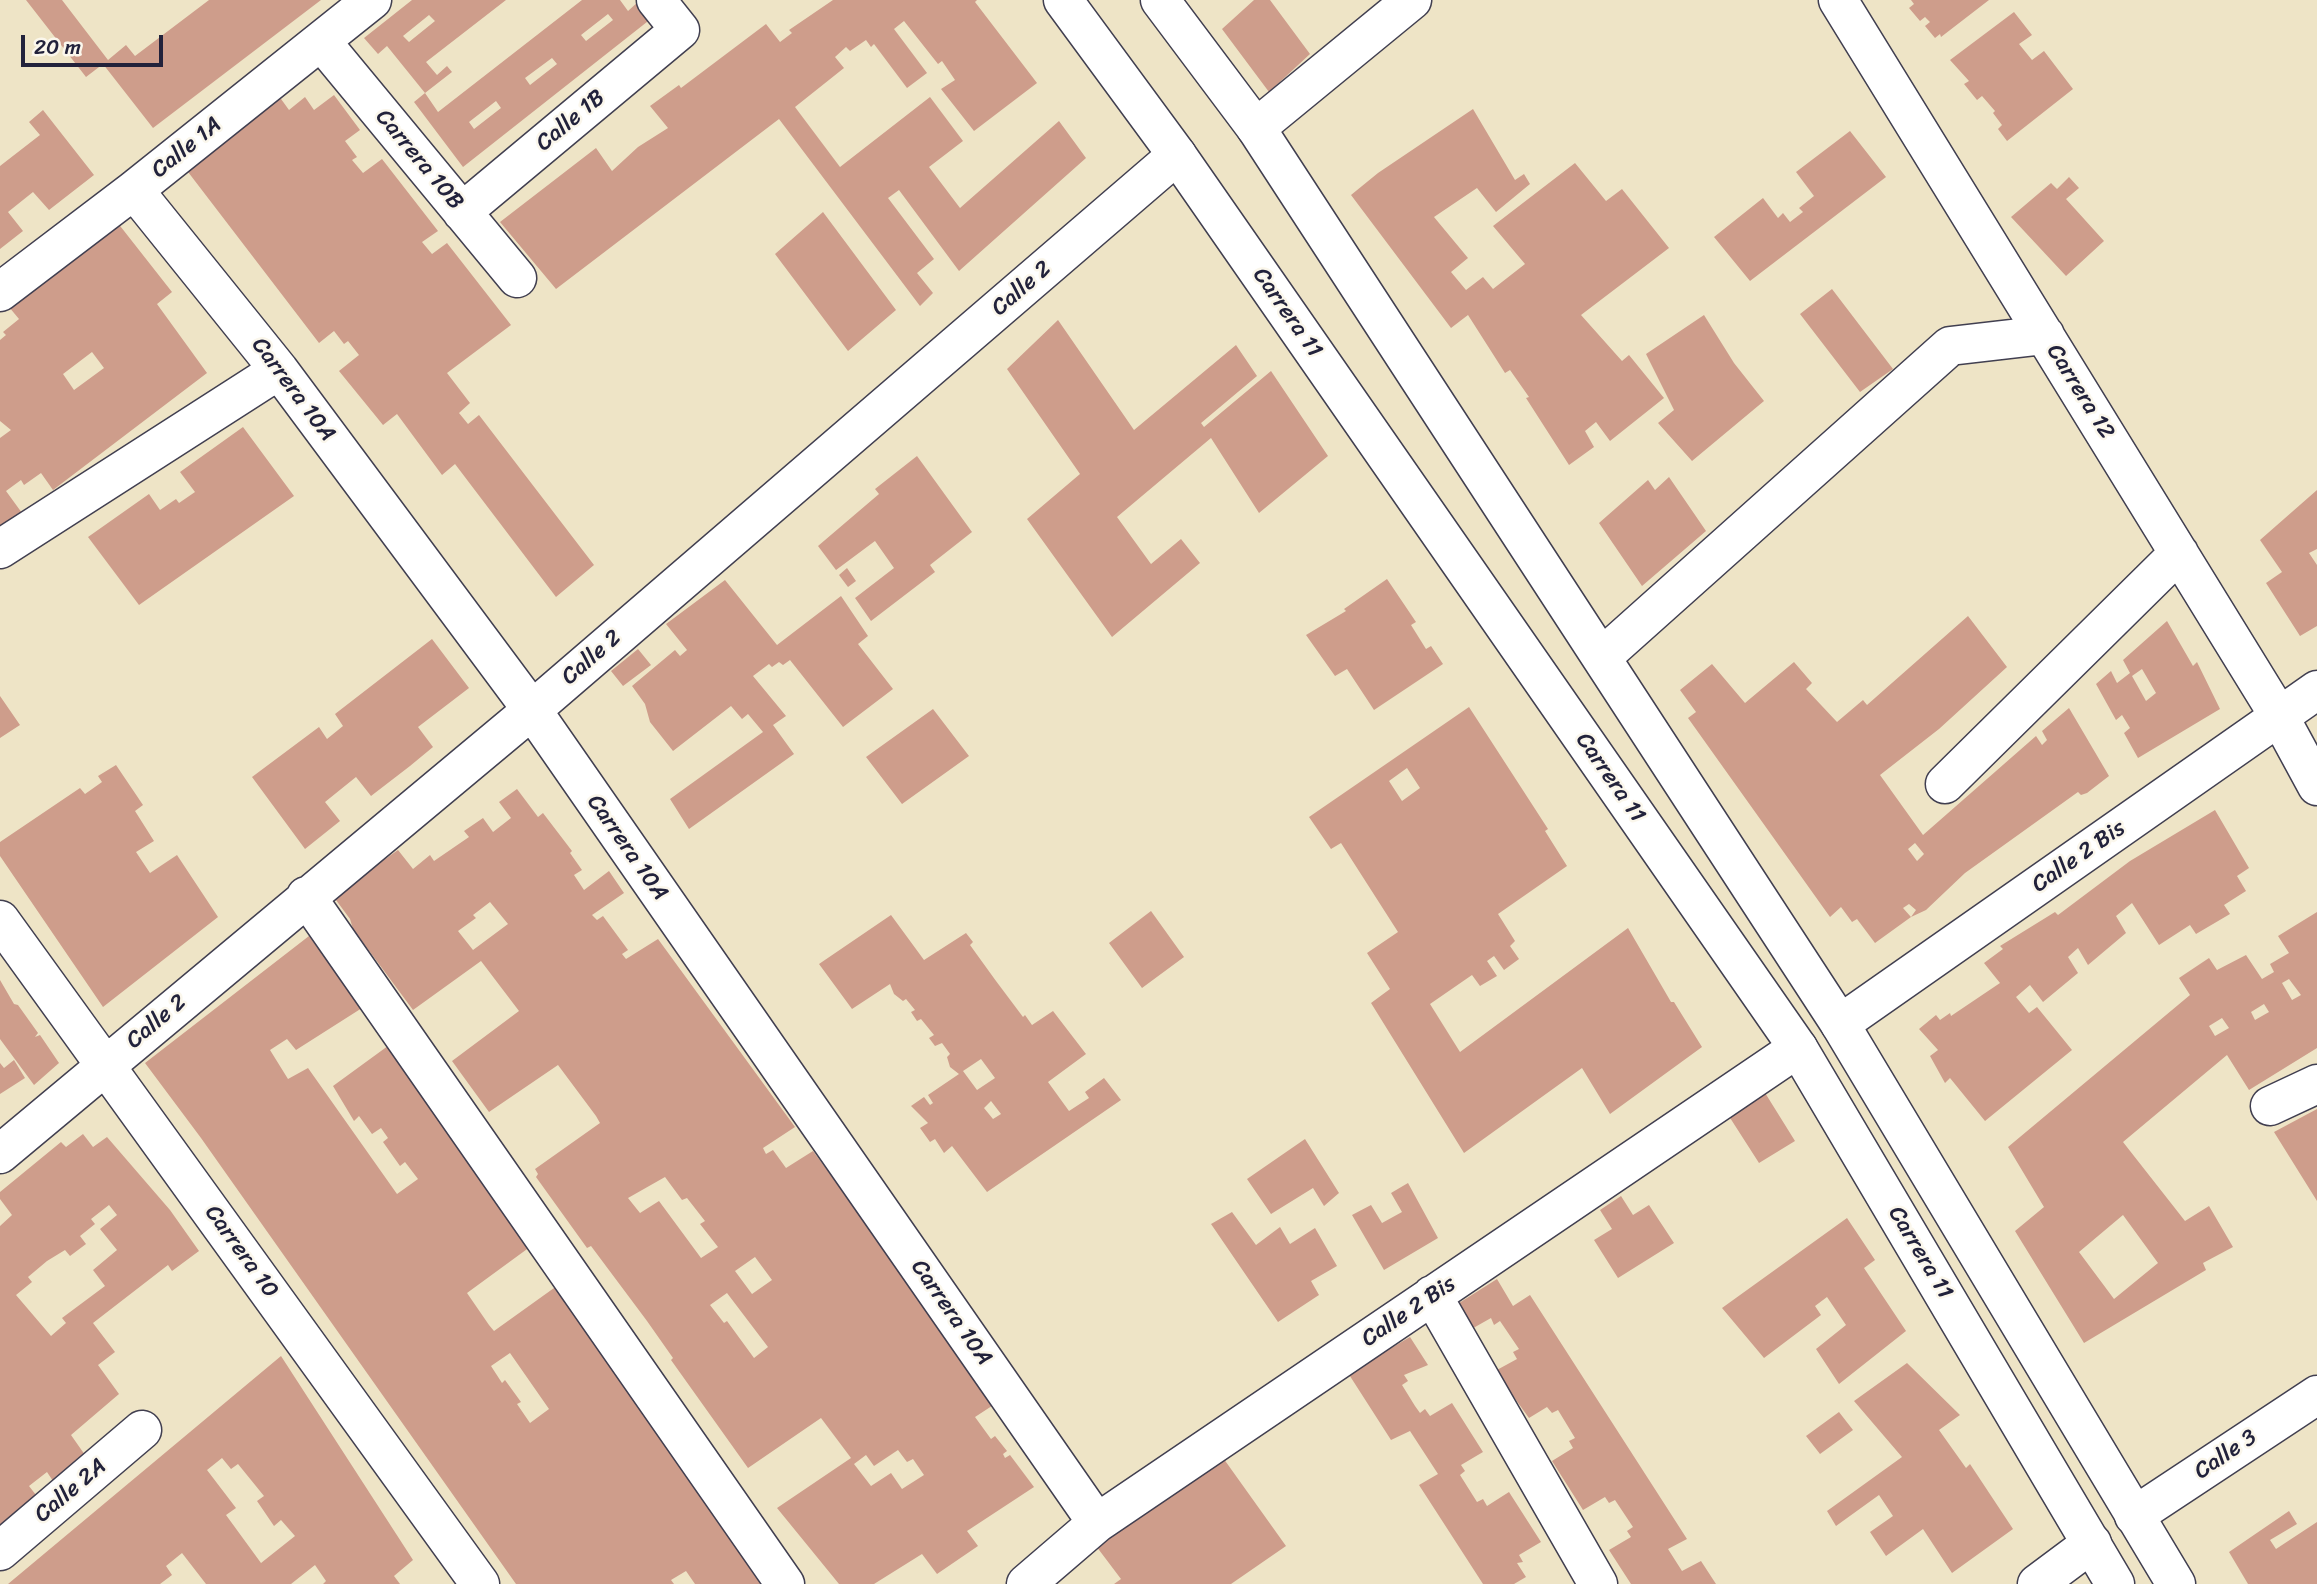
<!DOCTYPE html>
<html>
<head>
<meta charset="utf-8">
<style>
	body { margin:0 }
	#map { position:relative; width:2317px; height:1584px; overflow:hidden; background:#eee4c6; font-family:Sriracha,sans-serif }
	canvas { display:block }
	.scale { position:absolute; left:21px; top:35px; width:142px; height:32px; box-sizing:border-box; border:4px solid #22223b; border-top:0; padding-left:9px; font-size:21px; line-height:24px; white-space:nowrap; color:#22223b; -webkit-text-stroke:5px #fbf7ec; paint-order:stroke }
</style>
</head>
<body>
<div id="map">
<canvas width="2317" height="1584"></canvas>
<div class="scale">20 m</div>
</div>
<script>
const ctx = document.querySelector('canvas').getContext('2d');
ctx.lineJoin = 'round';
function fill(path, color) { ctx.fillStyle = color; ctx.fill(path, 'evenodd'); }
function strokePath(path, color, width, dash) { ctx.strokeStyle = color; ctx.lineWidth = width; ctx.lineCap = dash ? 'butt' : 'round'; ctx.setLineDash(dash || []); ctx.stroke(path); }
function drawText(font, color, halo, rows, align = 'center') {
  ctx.font = font + ' Sriracha,sans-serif'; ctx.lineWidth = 5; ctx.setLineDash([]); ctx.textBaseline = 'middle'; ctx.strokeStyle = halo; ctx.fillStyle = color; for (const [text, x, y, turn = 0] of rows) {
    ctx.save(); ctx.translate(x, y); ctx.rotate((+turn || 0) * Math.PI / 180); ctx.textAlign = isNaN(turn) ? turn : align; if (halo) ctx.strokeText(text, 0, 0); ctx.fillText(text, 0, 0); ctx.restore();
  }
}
const building = new Path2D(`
	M26,0H62L108,60L126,45L135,56L209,0H321L153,128L103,64L86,77Z
	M412,0H506L426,62L437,75L447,66L452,72L425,93L438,112L582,0H620L628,11L639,1L652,18L463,167L414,102L425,93L387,46L378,54L364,38ZM608,14L613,20L586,41L581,35ZM429,15L435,21L409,42L403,36ZM552,58L557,64L530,85L525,78ZM496,101L501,108L474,129L469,122Z
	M833,0H977L975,2L1037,83L974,131L941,89L955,80L942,61L938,64L904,21L894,29L927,73L907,88L874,44L871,47L866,40L850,51L846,47L835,57L844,68L795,107L840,167L930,97L963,141L929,167L960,208L1059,121L1086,158L959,271L899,190L888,198L934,259L917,273L933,293L920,306L779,119L556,289L500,222L596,148L612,171L638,147L668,128L650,106L679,85L681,88L766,24L780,42L792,33L789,30Z
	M1254,0H1270L1310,54L1269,92L1222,29Z
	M1911,0H1989L1941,37L1940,34L1935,38L1925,26L1930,22L1925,17L1920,21L1909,8L1914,4Z
	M2014,12L2032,35L2019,44L2032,60L2044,51L2073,89L2007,141L1998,129L2002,125L1993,113L1995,111L1982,96L1977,100L1964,84L1969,81L1950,60Z
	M276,92L289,110L305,97L314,110L334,95L360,130L345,141L357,157L352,160L363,173L382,159L438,231L422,242L432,254L447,243L511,325L447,373L470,403L459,413L468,424L479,415L594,565L556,597L455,464L442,475L397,414L383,425L339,371L359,355L348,341L344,344L334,331L319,343L185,168Z
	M1473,109L1515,180L1524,174L1530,184L1496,212L1477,188L1434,217L1468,258L1451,272L1466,290L1483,277L1493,289L1525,264L1493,226L1575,163L1606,201L1622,189L1669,248L1581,315L1622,361L1629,355L1664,398L1610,441L1596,422L1585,431L1594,447L1569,465L1526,398L1529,397L1510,370L1505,373L1468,315L1451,328L1351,195L1378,173Z
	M43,110L94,175L49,210L33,192L8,212L23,231L0,249V166L40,135L29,122Z
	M1850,131L1886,177L1750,281L1714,237L1763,198L1778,218L1783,213L1790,222L1803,212L1799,208L1814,196L1796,172Z
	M2069,177L2079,188L2066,199L2104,241L2066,276L2011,217L2051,183L2057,189Z
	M823,212L896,310L848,351L775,254Z
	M117,222L172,292L157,304L207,373L53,490L41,473L24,485L21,480L6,491L22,513L0,530V438L11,430L0,421V340L6,335L3,332L19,319L9,307ZM92,352L104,368L74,390L63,374Z
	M1832,289L1893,369L1860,392L1800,314Z
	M1704,315L1734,363L1764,401L1692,461L1658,423L1674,410L1646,354Z
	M1058,320L1134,430L1236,345L1257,376L1201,423L1204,427L1271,371L1328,456L1259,513L1211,438L1117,517L1151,564L1181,539L1200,563L1112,637L1027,519L1080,474L1007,369Z
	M243,427L294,496L139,605L88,537L149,494L160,510L176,499L179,503L195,492L180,472Z
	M917,456L972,532L930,565L935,572L871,621L855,598L894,568L875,541L836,570L818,546L879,494L875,489Z
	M1669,477L1706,531L1642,586L1599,523L1648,480L1655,490Z
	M2317,490V549L2309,553L2317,565V626L2300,636L2266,583L2282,572L2260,540Z
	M847,568L856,581L848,587L839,575Z
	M1387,579L1416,622L1411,625L1426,649L1431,646L1443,664L1374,710L1347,669L1335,676L1306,635L1346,611L1344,609Z
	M725,580L777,645L841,596L868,636L858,644L893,689L843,727L790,660L783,665L779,662L772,667L769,664L753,676L786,716L773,725L794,754L689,829L670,799L763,732L748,714L742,719L731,706L673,751L650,722L645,704L632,686L675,650L680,656L687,650L666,624Z
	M1968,616L2007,667L1939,729L1880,775L1923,835L2036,736L2042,745L2047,740L2042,731L2069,708L2109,776L2087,793L2081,795L2078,792L1965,873L1926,910L1911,917L1916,910L1909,904L1903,908L1911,917L1875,943L1857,919L1852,922L1841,907L1830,917L1688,718L1696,712L1680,690L1712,664L1745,703L1794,662L1812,683L1806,689L1837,722L1863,700L1867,705ZM1915,843L1924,854L1917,861L1908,849Z
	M2167,621L2193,666L2197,662L2220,709L2138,758L2124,733L2130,728L2122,715L2116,720L2096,684L2111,671L2117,683L2130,673L2123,660ZM2142,669L2156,693L2146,701L2132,676Z
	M432,639L469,688L418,727L433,747L410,766L371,796L356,777L325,802L340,821L305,849L252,777L319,727L327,739L343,726L335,714Z
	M638,649L651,665L623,686L611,671Z
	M0,696L20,725L0,738Z
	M1469,707L1548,829L1545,831L1567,866L1498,914L1515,941L1510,946L1519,959L1504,970L1494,956L1487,961L1497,976L1480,986L1472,975L1430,1004L1460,1052L1628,928L1671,1002H1674L1702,1047L1610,1114L1582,1068L1464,1153L1371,1003L1390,989L1367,953L1398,932L1341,843L1331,849L1309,817ZM1407,768L1420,788L1402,801L1389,781Z
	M933,709L969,756L902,804L866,757Z
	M116,765L143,805L135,811L154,841L136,852L150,873L177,855L218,917L103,1007L0,856V842L80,788L85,794L102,782L98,776Z
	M517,789L538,817L543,813L572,851L570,853L582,870L574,875L584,890L609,871L624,893L592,915L597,920L603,916L628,950L622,954L626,959L658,939L795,1127L763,1148L766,1154L773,1150L786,1168L813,1151L998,1402L975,1417L991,1439L995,1436L1007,1451L1003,1454L1005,1458L1010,1455L1034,1487L967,1531L978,1546L937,1574L922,1554L874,1584H839L777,1508L851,1458L821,1418L748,1468L671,1360L673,1358L647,1321L591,1246L587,1248L536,1177L538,1174L535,1169L600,1123L596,1116L558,1065L489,1112L452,1061L519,1011L481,961L413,1010L353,929L350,919L333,896L398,850L413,869L430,855L434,861L469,837L464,831L483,818L493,832L511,818L499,802ZM490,902L508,924L473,950L458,931L476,918L473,915ZM665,1177L682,1200L687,1198L705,1221L700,1224L718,1247L701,1258L659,1201L640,1213L628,1198ZM755,1257L772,1280L752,1294L735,1271ZM727,1293L768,1347L754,1358L727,1321L724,1323L710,1305ZM898,1450L907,1462L913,1459L924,1475L902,1489L891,1473L871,1486L854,1464L866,1455L874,1466Z
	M2215,810L2249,868L2237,876L2246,891L2224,905L2230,914L2196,934L2190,925L2159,945L2132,903L2116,916L2126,933L2088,965L2078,948L2068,957L2078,973L2043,1002L2030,985L2016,997L2029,1013L2037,1007L2072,1050L1985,1121L1950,1078L1945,1083L1930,1056L1938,1050L1919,1029L1936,1015L1940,1020L1950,1013L1951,1016L2000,983L1984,963L2003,949L2000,946L2055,912L2058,915L2130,861Z
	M1151,911L1184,957L1142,988L1109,943Z
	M2317,912V1048L2249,1090L2227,1055L2123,1142L2185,1221L2209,1206L2233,1247L2203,1263L2206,1270L2084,1343L2015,1231L2044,1207L2008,1147L2190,995L2179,978L2209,958L2217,970L2246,955L2262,979L2274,972L2270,964L2289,953L2278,936ZM2289,979L2301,995L2292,1000L2282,983ZM2264,1004L2269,1012L2255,1020L2251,1012ZM2222,1018L2229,1028L2215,1036L2209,1026ZM2123,1215L2158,1263L2114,1299L2079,1252Z
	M891,915L924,960L966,933L973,942L970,945L996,981L1023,1017L1025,1015L1032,1025L1053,1011L1086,1054L1048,1082L1069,1111L1089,1098L1085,1092L1104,1078L1121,1100L987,1192L952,1146L944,1153L935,1139L930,1142L920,1128L928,1123L911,1106L924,1097L930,1105L933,1103L928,1095L959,1074L950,1067L947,1057L950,1054L942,1043L935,1046L929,1038L934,1035L921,1019L917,1021L911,1012L915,1010L906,999L903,1001L894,994L890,984L852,1009L819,964ZM981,1059L995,1078L977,1090L963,1071ZM991,1101L1001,1114L993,1119L984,1108Z
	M309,936L362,1008L296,1050L287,1039L270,1050L288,1079L308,1068L397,1194L418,1179L405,1162L400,1166L383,1142L388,1138L381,1128L372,1134L359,1116L354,1121L333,1086L392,1043L534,1244L467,1293L489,1325L494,1331L561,1283L783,1584H695L686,1571L671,1580L674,1584H516L201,1138L145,1063ZM510,1353L549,1409L530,1423L517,1404L521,1402L505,1380L502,1383L491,1366Z
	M0,980L14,1004L18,1005L38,1033L35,1037L40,1035L59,1063L34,1085L0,1039Z
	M14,1060L25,1078L0,1094V1063L4,1068Z
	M1762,1088L1795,1141L1759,1163L1725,1110Z
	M2317,1109V1201L2274,1132Z
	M83,1134L93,1147L107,1137L170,1210L199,1251L172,1271L168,1265L93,1323L115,1352L98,1365L119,1394L71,1435L85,1455L53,1481L47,1472L29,1486L36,1495L0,1525V1226L12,1215L0,1199V1192L61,1142L66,1147ZM109,1205L117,1215L100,1229L117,1250L93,1270L105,1286L62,1318L66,1323L51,1336L16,1295L32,1282L28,1277L47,1261L65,1250L70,1256L86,1244L80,1236L95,1224L91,1219Z
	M1305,1139L1339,1193L1324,1206L1313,1188L1271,1214L1247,1179Z
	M1408,1183L1438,1238L1384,1270L1352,1215L1371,1205L1382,1223L1402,1212L1391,1193Z
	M1621,1196L1633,1215L1649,1205L1674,1243L1618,1278L1594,1240L1612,1229L1600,1210Z
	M1232,1212L1256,1245L1280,1227L1290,1244L1315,1228L1337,1266L1311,1281L1319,1295L1278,1322L1211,1224Z
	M1847,1218L1875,1260L1864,1268L1906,1331L1839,1384L1816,1349L1846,1325L1827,1297L1815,1306L1821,1315L1764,1358L1722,1308Z
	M1497,1279L1513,1306L1530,1295L1687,1539L1668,1549L1682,1571L1701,1561L1716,1584H1631L1609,1550L1631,1537L1627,1531L1633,1527L1615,1500L1609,1503L1605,1497L1583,1510L1552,1461L1573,1448L1569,1441L1575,1438L1558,1410L1552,1413L1547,1407L1529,1418L1495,1371L1517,1359L1513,1352L1519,1349L1500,1321L1494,1325L1491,1318L1468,1331L1456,1305Z
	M1410,1337L1428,1365L1404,1375L1408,1381L1402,1385L1415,1406L1420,1413L1425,1409L1430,1416L1452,1403L1483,1452L1461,1465L1465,1471L1460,1475L1477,1502L1483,1499L1487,1506L1509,1492L1541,1542L1519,1555L1523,1562L1517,1563L1526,1577L1514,1584H1483L1419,1485L1438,1474L1410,1431L1391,1440L1348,1373Z
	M281,1356L413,1560L394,1576L400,1584H323L326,1581L315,1565L291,1584H206L182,1553L166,1566L172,1575L160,1584H8ZM222,1458L231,1469L238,1464L264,1496L257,1501L274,1526L281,1520L295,1536L261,1563L226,1515L236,1508L207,1470Z
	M1907,1363L1960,1415L1939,1430L1966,1468L1970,1464L2013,1529L1952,1573L1923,1529L1886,1556L1870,1532L1893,1516L1879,1495L1836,1526L1827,1511L1902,1457L1854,1401Z
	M1839,1412L1853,1430L1820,1454L1806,1436Z
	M1221,1455L1286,1546L1231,1584H1114L1121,1579L1090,1538Z
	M2289,1511L2297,1524L2270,1540L2276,1549L2317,1522V1584H2248L2229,1552Z`);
const minor = new Path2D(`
	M1838,0L2279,716L2317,786
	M321,41L517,278
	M1256,128L1412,0
	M134,190L279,370L532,710L1097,1523
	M462,212L680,30L656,0
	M0,292L134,190L372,0
	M0,549L279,370
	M1602,657L1950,346L2045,335
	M1945,784L2179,553
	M306,896L785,1584
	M0,920L480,1584
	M1840,1024L2317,690
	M2270,1106L2317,1084
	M0,1154L532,710L1177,155
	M1432,1295L1598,1584
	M2134,1516L2317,1395
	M0,1551L142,1430
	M1026,1584L1097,1523L1798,1048
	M2037,1584L2092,1543`);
const secondary = new Path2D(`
	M1063,0L1177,155L1798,1048L2115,1584
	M1160,0L1256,128L1840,1024L2176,1584`);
const streetNames = [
	["Calle 1B",571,121,-40],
	["Calle 1A",187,148,-39],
	["Carrera 10B",419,160,50],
	["Calle 2",1022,289,-41],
	["Carrera 11",1287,313,55],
	["Carrera 10A",293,390,53],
	["Carrera 12",2080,392,58],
	["Calle 2",592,658,-41],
	["Carrera 11",1610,778,55],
	["Carrera 10A",627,848,55],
	["Calle 2 Bis",2079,857,-35],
	["Calle 2",157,1022,-40],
	["Carrera 10",241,1252,54],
	["Carrera 11",1920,1253,59],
	["Calle 2 Bis",1409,1312,-34],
	["Carrera 10A",951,1313,55],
	["Calle 3",2226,1455,-34],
	["Calle 2A",71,1491,-40]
];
fill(building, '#ce9d8b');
strokePath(minor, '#413f50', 41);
strokePath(secondary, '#413f50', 41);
strokePath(minor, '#fff', 38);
strokePath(secondary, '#fff', 38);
drawText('23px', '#22223b', '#fbf7ec', streetNames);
</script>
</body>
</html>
